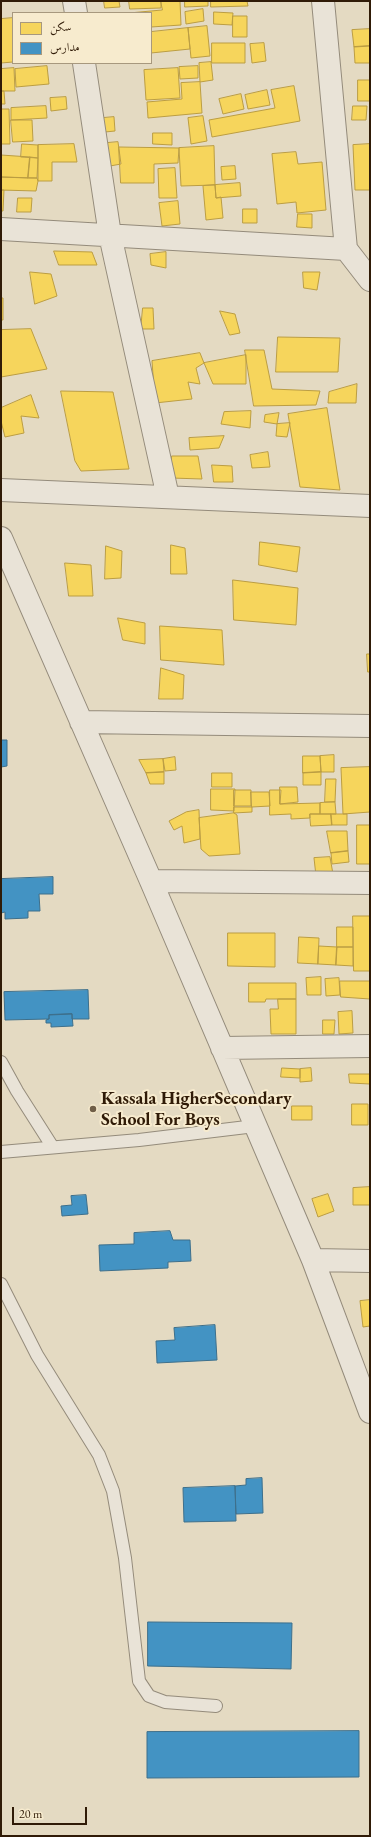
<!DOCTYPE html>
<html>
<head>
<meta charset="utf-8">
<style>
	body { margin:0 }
	#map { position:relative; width:371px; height:1837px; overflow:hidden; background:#e4dac2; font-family:"EB Garamond",Amiri,serif }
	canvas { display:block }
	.frame { position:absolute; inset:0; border:2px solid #301b07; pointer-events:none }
	.legend { position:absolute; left:12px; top:12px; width:140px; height:52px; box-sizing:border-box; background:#f7ebce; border:1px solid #a7987e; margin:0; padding:5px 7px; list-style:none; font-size:12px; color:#301b07 }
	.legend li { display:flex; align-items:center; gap:8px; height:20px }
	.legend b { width:20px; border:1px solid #a7987e }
	.scale { position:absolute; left:12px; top:1807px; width:75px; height:18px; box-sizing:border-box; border:2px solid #301b07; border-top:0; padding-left:5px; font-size:12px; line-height:14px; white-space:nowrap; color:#301b07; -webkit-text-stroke:3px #f7ebce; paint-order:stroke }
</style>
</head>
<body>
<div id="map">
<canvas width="371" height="1837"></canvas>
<div class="frame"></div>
<ul class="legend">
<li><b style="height:11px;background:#f6d55c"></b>سكن</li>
<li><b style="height:11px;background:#4393c3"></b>مدارس</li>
</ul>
<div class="scale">20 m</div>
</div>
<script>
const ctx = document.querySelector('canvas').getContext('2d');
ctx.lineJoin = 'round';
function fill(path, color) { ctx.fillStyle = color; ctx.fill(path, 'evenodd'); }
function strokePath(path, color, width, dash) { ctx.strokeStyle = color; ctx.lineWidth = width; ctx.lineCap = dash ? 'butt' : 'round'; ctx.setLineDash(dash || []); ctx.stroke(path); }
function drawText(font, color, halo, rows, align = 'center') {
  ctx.font = font + ' "EB Garamond",serif'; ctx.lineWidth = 4; ctx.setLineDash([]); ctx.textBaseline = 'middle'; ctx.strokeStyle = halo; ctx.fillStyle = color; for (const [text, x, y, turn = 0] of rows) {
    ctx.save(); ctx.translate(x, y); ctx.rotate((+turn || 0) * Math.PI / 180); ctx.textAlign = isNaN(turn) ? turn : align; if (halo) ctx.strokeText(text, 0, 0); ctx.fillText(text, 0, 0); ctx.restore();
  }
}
const homes = new Path2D(`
	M104,1H119L120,7L105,8Z
	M129,1H161V8L130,9Z
	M161,1H180L181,25L151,27V13H129L162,10Z
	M185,1H208V6L185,7Z
	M211,1H247L248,6L211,7Z
	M203,9L204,21L186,24L185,12Z
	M214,12L233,13L232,25L214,24Z
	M233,16H247V37H233Z
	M13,18V62L1,63V19Z
	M207,26L210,56L191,58L188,28Z
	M188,28L190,49L151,53V32Z
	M370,29V46L354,47L352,30Z
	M212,43H245V63H212Z
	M264,43L266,61L252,63L250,44Z
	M370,46V63H355L354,47Z
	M211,62L213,80L200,82L199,63Z
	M47,66L49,84L16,87L15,69Z
	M198,66V78L180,79L179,67Z
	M14,68L15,91H1V69Z
	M178,68L180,98L146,100L144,70Z
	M358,80H370V101H358Z
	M200,82L202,113L148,118L147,102L182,99L181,83Z
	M294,86L300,121L212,137L209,120L275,108L271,90Z
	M267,90L270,105L248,109L245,95Z
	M1,91H4L5,104H1Z
	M241,94L244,109L223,114L219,99Z
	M66,97L67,109L51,111L50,98Z
	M46,106L47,118L11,120V108Z
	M353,106H367L366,120H352Z
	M1,109H9L10,144H1Z
	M203,116L207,141L191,144L188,118Z
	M114,117L115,131L105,132L103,118Z
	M11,120H32L33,141L13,142Z
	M153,133H172V145L153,144Z
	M118,142L121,164L110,166L107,143Z
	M22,144L38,145V158L21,157Z
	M74,144L77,162H52V181H38V145Z
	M370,144V190H355L353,145Z
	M214,146L215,185L181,186L179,148Z
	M119,147L179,148L178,163L154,164V183H121Z
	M296,152L298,164L322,162L326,210L297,213L296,202L277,204L272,154Z
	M1,155L30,157L28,178L1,177Z
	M30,157L38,158L37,178H28Z
	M235,166L236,179L222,180L221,167Z
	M175,168L177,198H159L158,169Z
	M1,177L37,178L38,181L36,191L1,190Z
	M240,183L241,196L216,198L215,185Z
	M215,185L216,198L221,197L223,218L206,220L203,186Z
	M1,190H4L3,211H1Z
	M18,198H32L31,212H17Z
	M178,201L180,224L162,226L159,203Z
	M243,209H257V223H243Z
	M298,214H312V228L297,227Z
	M54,251L92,252L97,265H59Z
	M166,252V268L151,265L150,254Z
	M30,272L51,274L57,296L35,304Z
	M303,272H320L317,290L304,288Z
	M1,298H3V320H1Z
	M143,308H153L154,329H141Z
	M220,311L235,314L240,333L230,335Z
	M31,329L47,369L1,377V330Z
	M278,337L340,338L338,372H276Z
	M245,350H264L272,389L320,391L316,405L254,406Z
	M200,353L204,363L196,368L200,384L188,382L192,399L155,403L152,361Z
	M246,355V384H213L204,363Z
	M357,384L356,403H328L329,392Z
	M61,391L113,392L129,469L81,471L75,461Z
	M31,395L39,418L21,416L24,433L5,437L1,421V408Z
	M327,408L340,490L300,487L288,414Z
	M251,411L250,428L221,424L224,412Z
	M279,413L277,424L264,422L265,415Z
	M290,423L287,437L276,436L277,424Z
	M224,436L219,448L190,450L189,438Z
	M268,452L270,467L252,468L250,455Z
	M172,456H198L202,479L171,478Z
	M212,465L232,466L233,482H214Z
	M260,542L300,547L297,572L259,565Z
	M171,545L185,548L187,574H171Z
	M106,546L122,551L121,578L105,579Z
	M65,563L91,565L93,596H69Z
	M233,580L298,588L296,625L234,620Z
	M118,618L145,623V644L123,640Z
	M160,626L222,630L224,665L161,660Z
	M367,654H370V672H368Z
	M161,668L184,675L183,699H159Z
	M334,755V772H321L320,756Z
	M303,756H320L321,772L303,773Z
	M175,757L176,770L165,771L163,759Z
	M163,759L164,772L146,773L139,760Z
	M370,767V812L343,814L341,768Z
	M164,772V784H150L146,773Z
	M321,772V785H303V773Z
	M212,773H232V787H212Z
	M326,779H336L335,802H325Z
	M280,787H297L298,802L280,804Z
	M211,789H235L234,811L211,810Z
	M234,790H251V806H234Z
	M270,790H281L280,804L320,803V814H310V818L291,819V814L270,815Z
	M251,792H269L270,806L252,807Z
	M335,802L336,814H320V803Z
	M234,807H252V812L234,813Z
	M199,810L200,839L184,843L182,826L174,830L169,821L186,812Z
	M234,813L237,815L240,854L209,856L201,849L199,818Z
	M310,814H331L332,825L311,826Z
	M331,814H347V825H332Z
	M357,825H370V864H357Z
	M327,831H347L348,851L331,853Z
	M348,851L349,862L332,864L331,853Z
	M330,857L333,874L316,876L314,858Z
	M353,916H370V971H354Z
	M337,927H353V947H337Z
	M228,933H275V967L228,966Z
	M299,937L319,938L318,964L298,963Z
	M319,946L337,947L336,965L318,964Z
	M337,947H353V966L336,965Z
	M321,977V995H307L306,978Z
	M339,978L340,995L326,996L325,979Z
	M340,981H370V999L341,997Z
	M249,983H296V999H266L265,1002H249Z
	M278,999H296V1034H271L270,1009H278Z
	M352,1011L353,1033L339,1034L338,1012Z
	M323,1020H335L334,1034H323Z
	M282,1068L300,1069V1078L281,1077Z
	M311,1068L312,1081L300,1082V1069Z
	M349,1074H370V1084L350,1083Z
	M352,1104H368V1125H352Z
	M292,1106H312V1120H292Z
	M370,1187V1205H353V1188Z
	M328,1194L334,1211L318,1217L312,1199Z
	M370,1300V1326L363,1327L360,1301Z`);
const schools = new Path2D(`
	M1,740H7V766L1,767Z
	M53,877V894H39L40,911H28V918L5,919V912L1,913V879Z
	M88,990L89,1019H72V1014L49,1015V1019L5,1020L4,992Z
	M72,1014L73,1026L51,1027V1023H46V1020L49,1019V1015Z
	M86,1195L88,1214L62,1216L61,1206L72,1205L71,1196Z
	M170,1231L173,1240H190L191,1261L168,1262V1268L100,1271L99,1245L134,1244V1233Z
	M215,1325L217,1360L157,1363L156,1341L175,1340L174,1328Z
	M262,1478L263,1513L236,1514L235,1486L246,1485V1479Z
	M235,1486L236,1521L184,1522L183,1488Z
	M148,1622L292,1623L291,1669L148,1666Z
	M359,1731V1777L147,1778V1732Z`);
const lane = new Path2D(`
	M1,1062L17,1091L52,1146
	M1,1152L139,1140L255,1126
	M1,1284L37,1355L99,1455L113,1491L125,1558L139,1681L149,1696L165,1702L216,1706`);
const street = new Path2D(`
	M74,1L76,13
	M323,1L346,249L370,280
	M84,63L110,235L168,497
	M1,229L346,249
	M1,490L370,506
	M1,538L151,881L313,1260L370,1412
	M81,722L370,726
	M151,881L370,883
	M222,1048L370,1046
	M313,1260L370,1261`);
const markers = [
	[93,1109,4,"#6f5e48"]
];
const poiNames = [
	["Kassala HigherSecondary",101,1099],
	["School For Boys",101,1120]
];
fill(homes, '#f6d55c');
strokePath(homes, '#bb9d42', 1);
fill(schools, '#4393c3');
strokePath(schools, '#3d6f8b', 1);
strokePath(lane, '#948b7b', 14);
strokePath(street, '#948b7b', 24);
strokePath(lane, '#e9e3d7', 12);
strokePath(street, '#e9e3d7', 22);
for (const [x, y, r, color] of markers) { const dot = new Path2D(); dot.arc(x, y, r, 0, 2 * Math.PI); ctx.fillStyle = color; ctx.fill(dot); strokePath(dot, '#f7ebce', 1.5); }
drawText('bold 18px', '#301b07', '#f7ebce', poiNames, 'left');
</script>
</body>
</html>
